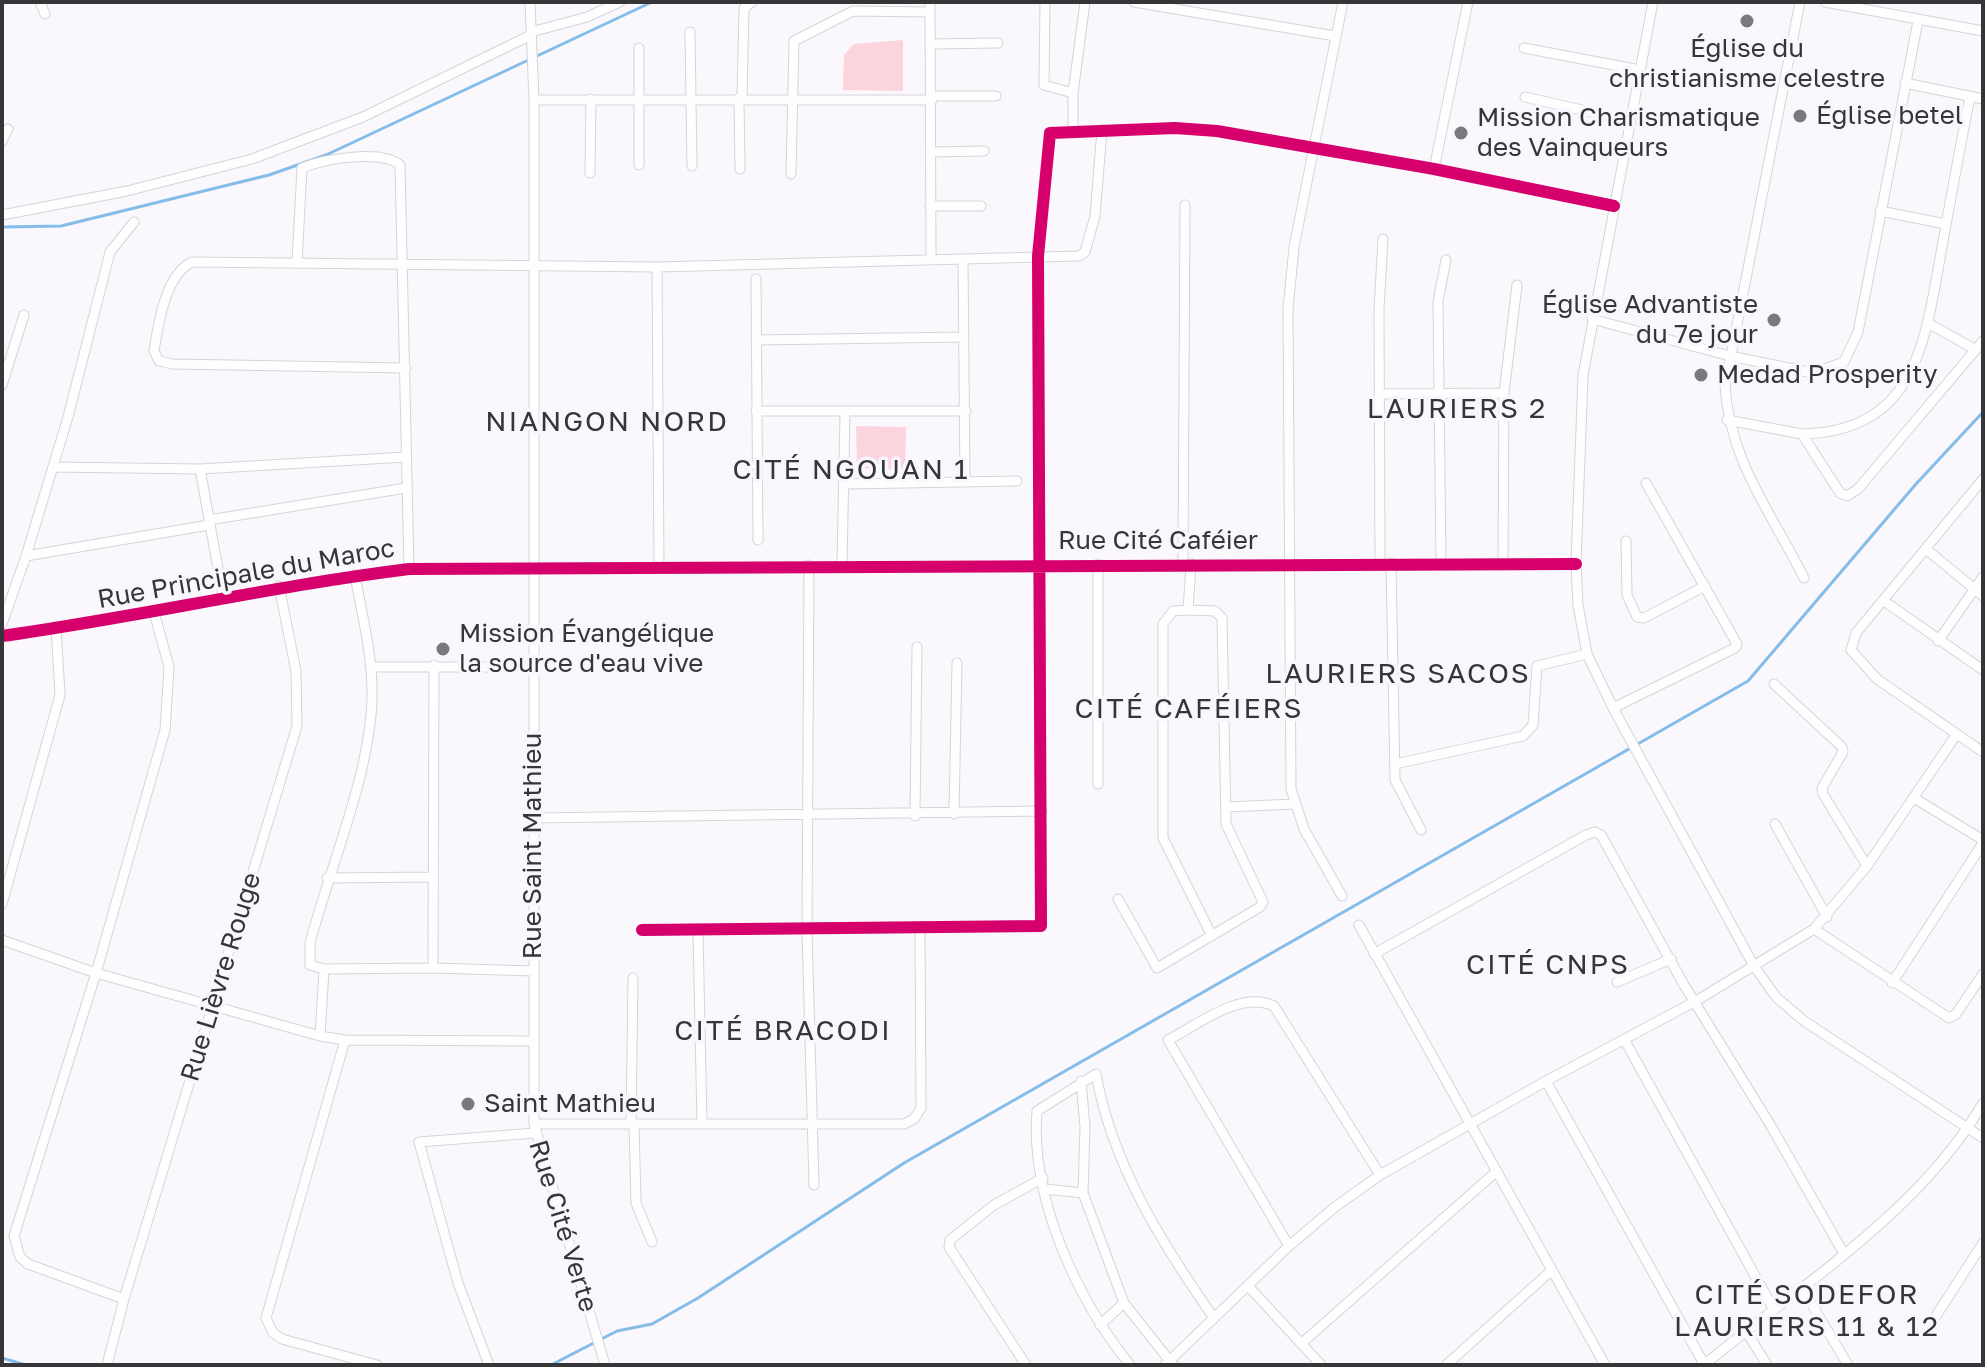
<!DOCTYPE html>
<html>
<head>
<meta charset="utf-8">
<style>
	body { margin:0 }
	#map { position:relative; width:1985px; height:1367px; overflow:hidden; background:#faf8fc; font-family:"Golos Text",sans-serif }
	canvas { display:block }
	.frame { position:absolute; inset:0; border:4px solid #363537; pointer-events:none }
</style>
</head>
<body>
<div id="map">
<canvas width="1985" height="1367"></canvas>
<div class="frame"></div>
</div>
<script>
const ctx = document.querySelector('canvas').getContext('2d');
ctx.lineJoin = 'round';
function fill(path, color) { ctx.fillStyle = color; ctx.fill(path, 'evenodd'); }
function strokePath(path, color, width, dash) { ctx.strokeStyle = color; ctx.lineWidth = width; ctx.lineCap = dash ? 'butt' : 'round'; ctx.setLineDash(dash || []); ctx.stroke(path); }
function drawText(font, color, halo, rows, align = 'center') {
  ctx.font = font + ' "Golos Text",sans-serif'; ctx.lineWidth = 7; ctx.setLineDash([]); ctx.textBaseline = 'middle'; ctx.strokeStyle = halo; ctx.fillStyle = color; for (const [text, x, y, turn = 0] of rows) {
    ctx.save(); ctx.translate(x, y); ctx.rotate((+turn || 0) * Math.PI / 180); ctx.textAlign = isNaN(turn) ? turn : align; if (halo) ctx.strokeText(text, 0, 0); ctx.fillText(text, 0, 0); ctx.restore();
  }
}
const green = new Path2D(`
	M903,40V91L843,90L844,55L854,44Z
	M856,426L906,427L905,470L857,468Z`);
const stream = new Path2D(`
	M2,227L61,226L269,175L326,155L652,2
	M2,1358L26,1365
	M551,1365L617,1331L652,1324L698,1298L904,1163L1748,681L1916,484L1983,412`);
const minor = new Path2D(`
	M40,2L45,14
	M530,2L534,100V1124L605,1365
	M930,2L931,260
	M1045,2L1044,85L1073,93
	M1134,2L1335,36
	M1653,2L1583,375L1576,564L1578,605L1587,654L1613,708L1754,966L1776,997L1804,1021L1983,1138
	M1800,2L1725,386C1730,462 1771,512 1804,578
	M1825,2L1983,31
	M531,32L587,17L620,2
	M690,32L692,166
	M931,44L998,43
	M639,48V165
	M1524,48L1640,70
	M1905,83L1983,99
	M932,96H996
	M1525,97L1630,121
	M739,98L740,169
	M742,98L744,8L752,2
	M534,100H932
	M1073,130V93L1085,2
	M2,141L8,129
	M931,152L984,151
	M1434,169L1468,2
	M590,173L591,99
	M791,174L794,41L853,11L930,12
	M930,206H981
	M1880,211L1946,224
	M2,215L127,191L252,159L363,117L531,35
	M963,259L1079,256L1085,252L1095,216L1102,130
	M297,262L302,168C324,159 381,149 400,165L409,569
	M657,267L963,259L965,482
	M756,279L758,540
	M1592,319L1730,356L1813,373L1844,362L1858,332L1918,21
	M1928,323L1976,350
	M756,340L964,337
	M406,368L172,364L159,361L154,351C158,325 165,275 192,262L657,267L659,568
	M2,385L24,315
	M1379,394L1504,393
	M756,411H966
	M1727,420L1802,434L1840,493L1847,496L1858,489L1983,341
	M1802,434C1918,431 1925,340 1942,247C1951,197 1960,147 1970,97
	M54,467L200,469
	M1983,479L1856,633L1851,650L1877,679L1983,752
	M846,484L1017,481
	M209,520L406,488
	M1626,541L1627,595L1637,617L1644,618L1705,586
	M1926,549L1983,596
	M26,556L68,417L110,252L134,222
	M1380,563L1379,309L1383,239
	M1391,563L1395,780L1421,830
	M1441,563L1438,301L1446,260
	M1183,564L1185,205
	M1191,564L1188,610L1173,611L1163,624V838L1212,936
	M809,565L807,931L814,1185
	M842,565L845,412
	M1503,565L1504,393L1517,285
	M223,596L200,469L406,457
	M1884,601L1983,670
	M2,624L26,556L209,525
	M2,636C138,617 272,586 409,569L1576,564
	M1938,641L1983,577
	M371,667H532
	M1774,684L1842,747L1843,752L1822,788L1823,794L1867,866
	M1613,708L1735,648L1737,644L1646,483
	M1395,764L1523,736L1533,725L1537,666L1587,654
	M1098,784V564
	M1914,798L1983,840
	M1227,807L1295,804
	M954,814L957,663
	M915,816L917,647
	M534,818L1042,811
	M1775,824L1827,917
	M327,878L431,877
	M1342,896L1304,829L1291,789L1288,309L1294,247L1343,2
	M1118,899L1157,968L1260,907L1263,902L1226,824L1222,618L1215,611L1188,610
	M2,904L60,695L56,628
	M1359,925L1605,1365
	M1814,929L1949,1018L1956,1014L1983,974
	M642,930L1041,926L1038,256L1050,133L1175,128L1217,131L1434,169L1614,206
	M698,932L702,1124
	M2,940L96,973L320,1036L345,1040L533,1041
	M1374,954L1586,835L1595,832L1601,835L1684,985L1771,1126L1843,1252
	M433,968L534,971
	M324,969L310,965V943C330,867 370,775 372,698C373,657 362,615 355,575
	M1617,982L1671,959
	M1892,983L1983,843
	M320,1036L324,969L433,968L434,665
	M1624,1039L1774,1310
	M345,1040L266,1318L273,1333L282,1339L377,1365
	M1081,1081L1085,1127L1083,1193L1124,1303L1173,1365
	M1546,1081L1704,1364
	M534,1124H904L914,1119L921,1108L920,930
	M631,1124L633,978
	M634,1124L636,1203L652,1242
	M1045,1189L1083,1193
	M1289,1246L1168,1040C1199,1024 1241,990 1274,1006L1380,1175
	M1249,1287L1321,1365
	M1802,1288L1848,1365
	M124,1299L28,1264L20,1257L14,1236L96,973L165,730L169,667L154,612
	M1934,1319L1983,1243
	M1100,1325L1124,1303
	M1746,1331L1767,1365
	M1302,1343L1497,1171
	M107,1365L124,1299L297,726L296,671L279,586
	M489,1365L458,1283L419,1142L535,1133
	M1026,1365L949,1247L950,1240L994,1205L1043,1178
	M1130,1365C1077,1299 1030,1199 1037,1111L1096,1074C1112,1164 1162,1244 1214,1318
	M1165,1365L1289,1246L1335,1207L1380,1175L1546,1081L1696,1001L1814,929L1867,866L1956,735
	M1446,1365L1551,1271
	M1704,1365C1800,1285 1919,1213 1983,1103`);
const cycleway = new Path2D(`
	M2,636C138,617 272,586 409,569L1576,564
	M642,930L1041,926L1038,256L1050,133L1175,128L1217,131L1434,169L1614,206`);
const markers = [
	[1747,21,8,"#7b797c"],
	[1800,116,8,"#7b797c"],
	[1461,133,8,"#7b797c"],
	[1774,320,8,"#7b797c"],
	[1701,375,8,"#7b797c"],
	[443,649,8,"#7b797c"],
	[468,1104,8,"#7b797c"]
];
const poiNames = [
	["Église du",1747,49,"center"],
	["christianisme celestre",1747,79,"center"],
	["Église betel",1816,116],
	["Mission Charismatique",1477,118],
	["des Vainqueurs",1477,148],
	["Église Advantiste",1758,305,"right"],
	["du 7e jour",1758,335,"right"],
	["Medad Prosperity",1717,375],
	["Mission Évangélique",459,634],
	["la source d'eau vive",459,664],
	["Saint Mathieu",484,1104]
];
const streetNames = [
	["Rue Cité Caféier",1158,541],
	["Rue Principale du Maroc",246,574,-10],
	["Rue Saint Mathieu",533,846,-90],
	["Rue Lièvre Rouge",221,977,-73],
	["Rue Cité Verte",563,1226,73]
];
const neighbourhoodNames = [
	["LAURIERS 2",1457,409],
	["NIANGON NORD",607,422],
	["CITÉ NGOUAN 1",851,470],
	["LAURIERS SACOS",1398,674],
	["CITÉ CAFÉIERS",1189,709],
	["CITÉ CNPS",1548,965],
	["CITÉ BRACODI",783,1031],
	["CITÉ SODEFOR",1807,1295],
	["LAURIERS 11 & 12",1807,1327]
];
fill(green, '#fcd4de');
strokePath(stream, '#84bdea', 3);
strokePath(minor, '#d5d4d7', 11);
strokePath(minor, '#fefeff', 9);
strokePath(cycleway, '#d6006c', 12);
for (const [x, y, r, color] of markers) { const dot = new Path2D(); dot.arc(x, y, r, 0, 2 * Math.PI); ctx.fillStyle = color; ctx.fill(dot); strokePath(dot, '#f9f6fe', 3); }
drawText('26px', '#363537', '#f9f6fe', poiNames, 'left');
drawText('26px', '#363537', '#f9f6fe', streetNames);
ctx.letterSpacing = '2px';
drawText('28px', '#363537', '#f9f6fe', neighbourhoodNames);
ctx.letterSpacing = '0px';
</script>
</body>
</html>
